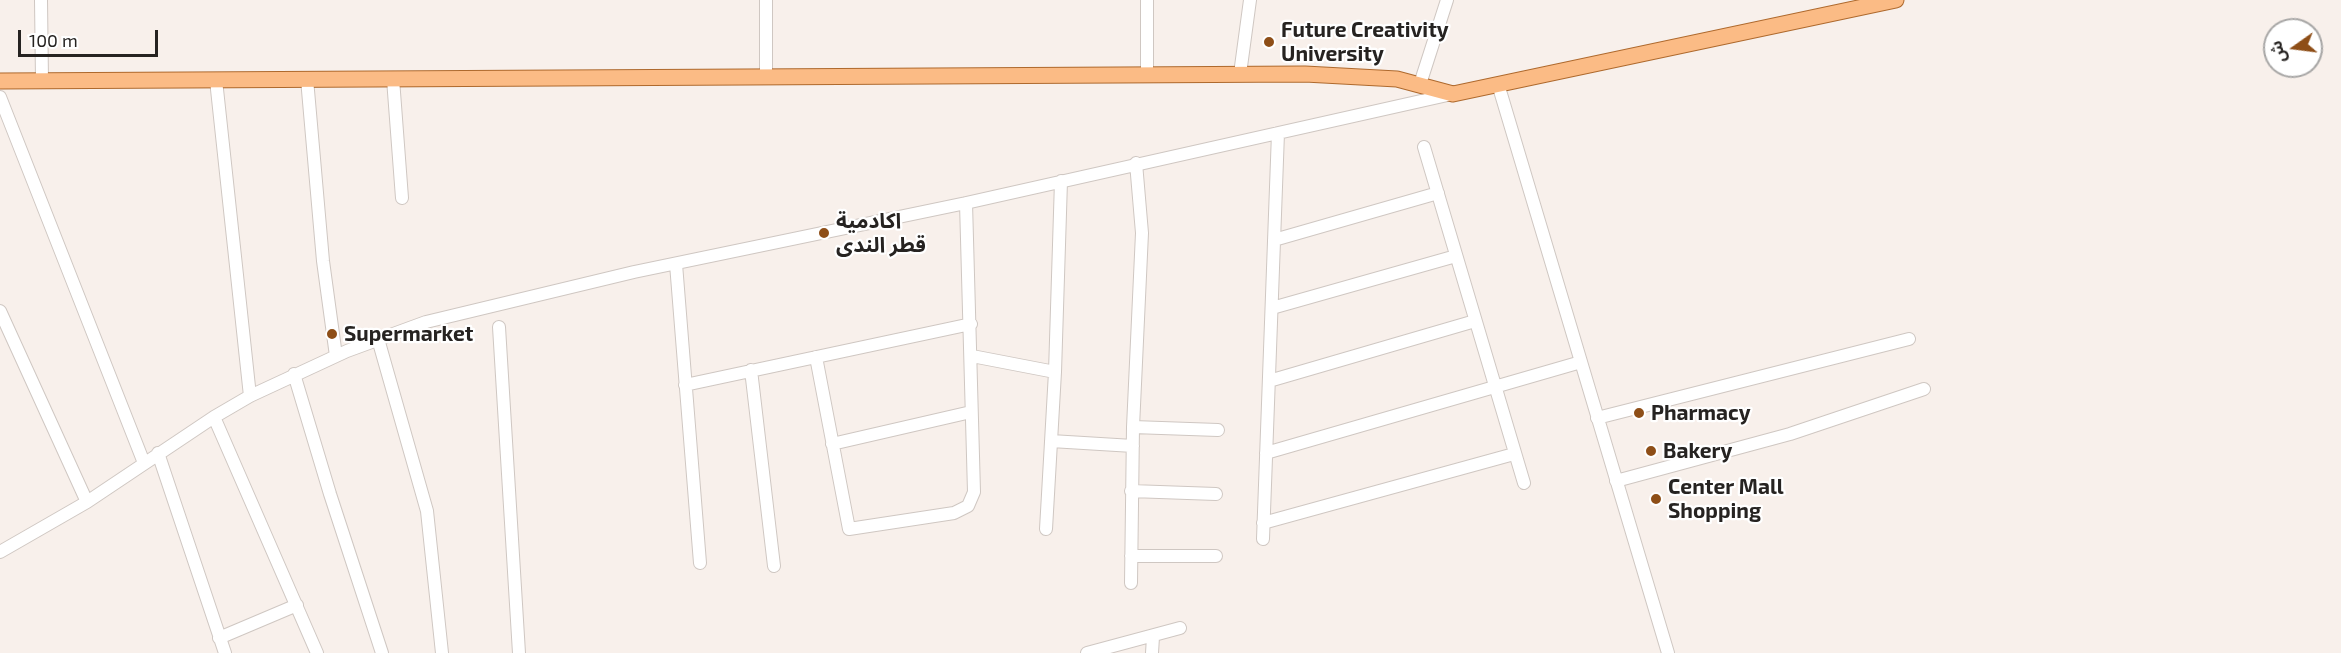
<!DOCTYPE html>
<html>
<head>
<meta charset="utf-8">
<style>
	body { margin:0 }
	#map { position:relative; width:2341px; height:653px; overflow:hidden; background:#f8f0eb; font-family:"Exo 2","Noto Sans Arabic",sans-serif }
	canvas { display:block }
	.north { position:absolute; left:2263px; top:18px; width:60px; height:60px; box-sizing:border-box; background:#fff; border:2px solid #a8a7a6; border-radius:50%; rotate:256deg; font-size:16px; font-weight:700; line-height:24px; text-align:center; color:#262321 }
	.north::after { content:''; display:block; margin:auto; width:21px; height:27px; background:#8e4e17; clip-path:polygon(50% 0,100% 100%,50% 72%,0 100%) }
	.scale { position:absolute; left:18px; top:30px; width:140px; height:27px; box-sizing:border-box; border:3px solid #262321; border-top:0; padding-left:8px; font-size:18px; line-height:21px; white-space:nowrap; color:#262321; -webkit-text-stroke:4px #fff; paint-order:stroke }
</style>
</head>
<body>
<div id="map">
<canvas width="2341" height="653"></canvas>
<div class="north">ش</div>
<div class="scale">100 m</div>
</div>
<script>
const ctx = document.querySelector('canvas').getContext('2d');
ctx.lineJoin = 'round';
function strokePath(path, color, width, dash) { ctx.strokeStyle = color; ctx.lineWidth = width; ctx.lineCap = dash ? 'butt' : 'round'; ctx.setLineDash(dash || []); ctx.stroke(path); }
function drawText(font, color, halo, rows, align = 'center') {
  ctx.font = font + ' "Exo 2","Noto Sans Arabic",sans-serif'; ctx.lineWidth = 4.5; ctx.setLineDash([]); ctx.textBaseline = 'middle'; ctx.strokeStyle = halo; ctx.fillStyle = color; for (const [text, x, y, turn = 0] of rows) {
    ctx.save(); ctx.translate(x, y); ctx.rotate((+turn || 0) * Math.PI / 180); ctx.textAlign = isNaN(turn) ? turn : align; if (halo) ctx.strokeText(text, 0, 0); ctx.fillText(text, 0, 0); ctx.restore();
  }
}
const minor = new Path2D(`
	M41,0L42,80
	M766,0V76
	M1147,74V0
	M1240,74L1250,0
	M307,79L323,261L336,356
	M393,79L402,198
	M216,80L250,396
	M1420,84L1447,0
	M1498,84L1668,653
	M0,97L144,463
	M1424,147L1524,483
	M1274,240L1438,193
	M676,264L700,563
	M1272,308L1456,256
	M0,311L87,502
	M499,327L519,653
	M378,339L427,511L442,653
	M972,356L1055,372
	M816,357L849,529L954,513L968,506L974,492L966,203
	M751,370L774,566
	M294,374L330,494L382,653
	M1269,381L1475,321
	M685,385L971,324
	M214,417L317,653
	M1597,418L1909,339
	M1133,427L1218,430
	M1051,441L1133,446
	M832,444L971,412
	M158,453L225,653
	M1266,453L1581,362
	M1616,481L1790,434L1924,389
	M1131,491L1216,494
	M1263,523L1514,454
	M1046,529L1055,372L1061,181
	M1263,539L1278,133
	M0,552L87,502L214,417L250,396L347,351L426,322L634,272L966,203L1452,94
	M1131,556H1216
	M1131,583L1133,427L1142,233L1136,163
	M219,638L297,605
	M1087,653L1180,628
	M1152,653L1153,637`);
const major = new Path2D(`
	M0,81L1305,74L1397,79L1453,94L1896,0`);
const markers = [
	[1269,42,6,"#8e4e17"],
	[824,233,6,"#8e4e17"],
	[332,334,6,"#8e4e17"],
	[1639,413,6,"#8e4e17"],
	[1651,451,6,"#8e4e17"],
	[1656,499,6,"#8e4e17"]
];
const poiNames = [
	["Future Creativity",1281,30],
	["University",1281,54],
	["اكادمية",836,221],
	["قطر الندى",836,245],
	["Supermarket",344,334],
	["Pharmacy",1651,413],
	["Bakery",1663,451],
	["Center Mall",1668,487],
	["Shopping",1668,511]
];
strokePath(minor, '#cfc7c2', 14);
strokePath(major, '#ae692d', 17);
strokePath(minor, '#fff', 12);
strokePath(major, '#fbbb85', 15);
for (const [x, y, r, color] of markers) { const dot = new Path2D(); dot.arc(x, y, r, 0, 2 * Math.PI); ctx.fillStyle = color; ctx.fill(dot); strokePath(dot, '#fff', 2); }
drawText('bold 21px', '#262321', '#fff', poiNames, 'left');
</script>
</body>
</html>
